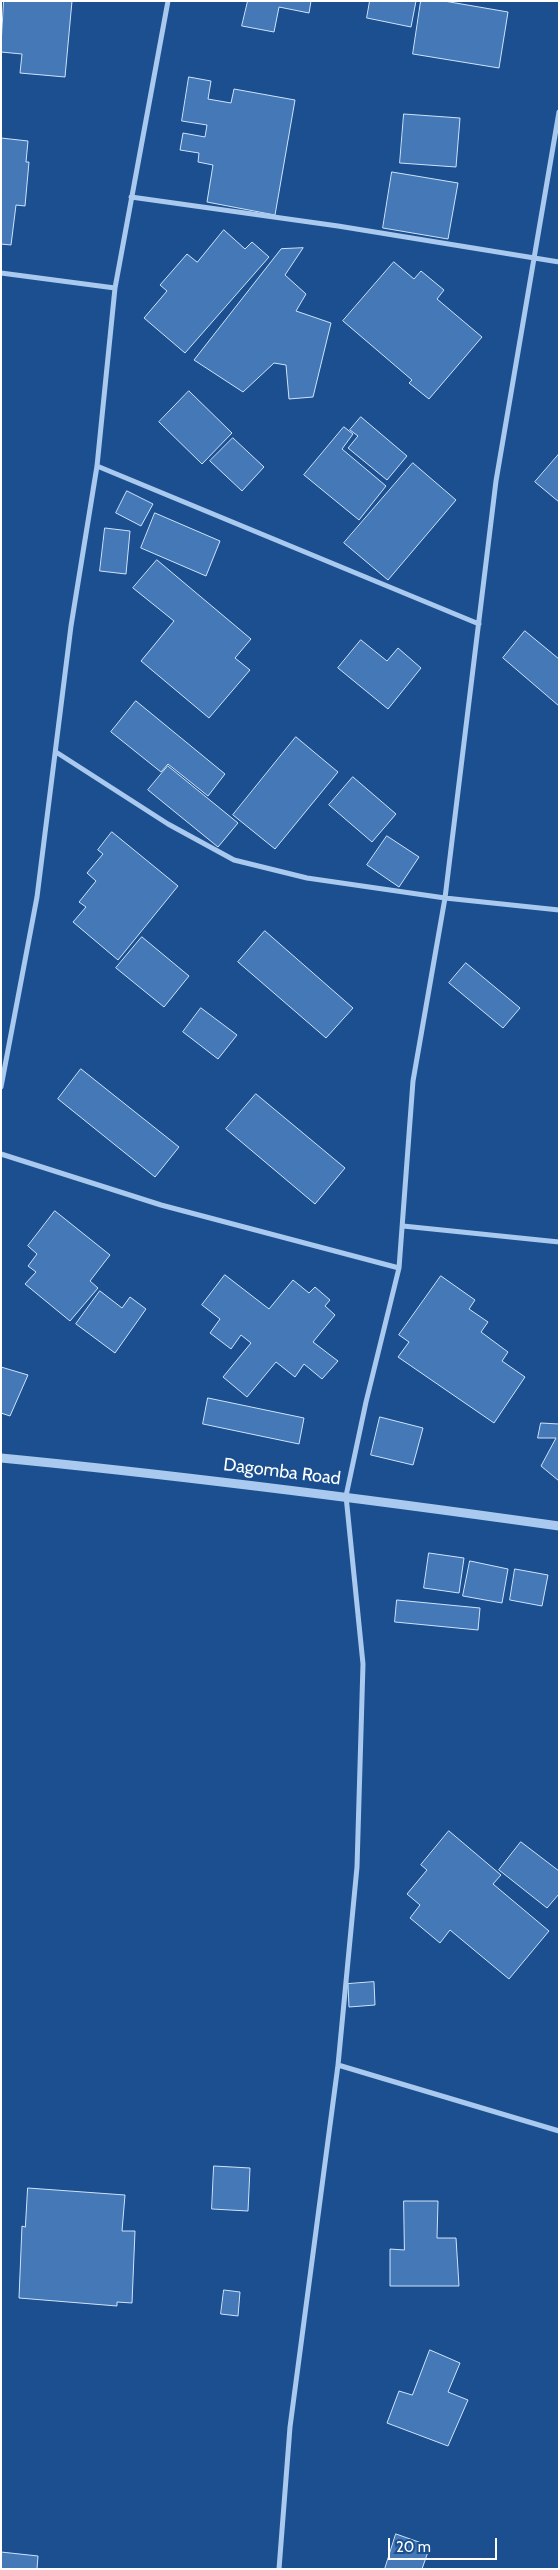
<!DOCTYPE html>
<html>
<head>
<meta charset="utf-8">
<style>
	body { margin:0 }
	#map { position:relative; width:560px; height:2570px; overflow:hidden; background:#1b4f8f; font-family:Cabin,sans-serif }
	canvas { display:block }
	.frame { position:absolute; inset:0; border:2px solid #fff; pointer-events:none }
	.scale { position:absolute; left:388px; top:2538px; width:109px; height:22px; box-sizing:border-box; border:2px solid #fff; border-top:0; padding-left:6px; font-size:15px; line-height:18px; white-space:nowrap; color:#fff; -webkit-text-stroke:4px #1b4f8f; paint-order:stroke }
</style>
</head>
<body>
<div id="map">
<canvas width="560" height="2570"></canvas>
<div class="frame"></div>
<div class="scale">20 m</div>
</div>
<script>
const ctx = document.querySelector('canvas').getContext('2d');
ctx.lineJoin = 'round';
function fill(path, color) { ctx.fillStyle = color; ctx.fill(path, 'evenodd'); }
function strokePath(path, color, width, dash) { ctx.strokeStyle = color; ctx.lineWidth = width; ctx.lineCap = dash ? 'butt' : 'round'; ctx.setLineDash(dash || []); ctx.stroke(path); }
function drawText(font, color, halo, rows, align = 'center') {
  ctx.font = font + ' Cabin,sans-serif'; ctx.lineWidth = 4.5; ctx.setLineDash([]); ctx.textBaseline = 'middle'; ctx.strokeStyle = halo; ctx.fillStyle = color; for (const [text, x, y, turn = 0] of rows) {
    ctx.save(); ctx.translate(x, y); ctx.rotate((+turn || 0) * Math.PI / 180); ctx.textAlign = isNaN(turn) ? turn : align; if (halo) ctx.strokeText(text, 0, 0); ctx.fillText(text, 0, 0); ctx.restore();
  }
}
const building = new Path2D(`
	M4,1H72L65,77L20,73L22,54L1,52Z
	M248,1H311L309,13L279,7L274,32L242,26Z
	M370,1H416L411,27L367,18Z
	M421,1H444L508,12L499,68L413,54Z
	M189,77L211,81L208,99L231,103L234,89L295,100L275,215L207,202L213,165L198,162L199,153L180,150L183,133L205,137L207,125L182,121Z
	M404,114L460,118L456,167L400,163Z
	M1,138L28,141L26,162H29L25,206L16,205L11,245L1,244Z
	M392,172L458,183L448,239L383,228Z
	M224,230L245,249L252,242L269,257L185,353L144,318L167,291L160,285L187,254L197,262Z
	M303,248L285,275L306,294L296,311L331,323L313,397L289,399L286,365L274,363L243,392L194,360L281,249Z
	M394,262L414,279L421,271L444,290L437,299L482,337L429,399L409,383L412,380L343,321Z
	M189,391L232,433L202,464L159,422Z
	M361,417L407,456L387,480L348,448L358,436L350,430Z
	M344,427L353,434L342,449L386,486L359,520L304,475Z
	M233,438L264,467L242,491L210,461Z
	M559,454V502L535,482Z
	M413,463L456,500L388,580L344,543Z
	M127,491L153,504L141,526L116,513Z
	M155,513L220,541L206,576L141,548Z
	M105,528L130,531L126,574L100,571Z
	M157,560L251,639L235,658L250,670L209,718L141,661L174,621L133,588Z
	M525,631L559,659V706L503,658Z
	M361,640L387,661L398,648L421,668L388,709L338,668Z
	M136,701L225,774L208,796L168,764L161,772L111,732Z
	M296,737L338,772L275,849L233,815Z
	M168,766L238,823L218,847L148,790Z
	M353,777L396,814L372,842L329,805Z
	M112,832L178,886L118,960L73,922L86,907L79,902L96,881L87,873L103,854L98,850Z
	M387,836L419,857L399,887L367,865Z
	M265,931L353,1008L326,1038L238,962Z
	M142,937L189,976L164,1007L116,968Z
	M466,963L520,1008L503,1028L449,983Z
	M201,1008L237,1035L218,1059L183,1032Z
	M81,1069L179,1147L155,1177L58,1099Z
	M256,1094L345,1168L315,1204L226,1129Z
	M55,1211L110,1255L90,1281L98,1288L70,1321L25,1284L36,1272L28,1266L37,1254L28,1246Z
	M225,1275L269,1309L293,1280L309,1293L315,1287L330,1300L325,1306L335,1315L313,1342L338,1361L322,1379L304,1364L295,1377L276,1362L247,1397L223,1377L251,1343L241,1335L231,1349L210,1333L220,1319L202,1305Z
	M441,1276L475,1300L469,1309L488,1322L481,1332L508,1352L502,1361L525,1377L494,1423L398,1357L409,1342L399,1335Z
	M100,1291L122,1308L130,1297L146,1309L115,1353L76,1324Z
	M1,1367L28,1375L10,1416L1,1413Z
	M208,1398L304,1418L299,1444L203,1424Z
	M380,1417L423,1428L413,1465L371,1455Z
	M541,1423L559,1424V1481L541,1466L556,1438H538Z
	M429,1553L464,1558L459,1593L424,1588Z
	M470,1561L508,1569L502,1603L463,1596Z
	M515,1569L548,1575L542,1606L510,1600Z
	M397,1600L480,1608L478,1630L395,1622Z
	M449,1831L501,1875L493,1884L549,1931L509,1979L450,1930L440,1943L410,1918L420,1905L407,1894L427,1870L421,1865Z
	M521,1842L559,1871V1894L547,1908L499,1870Z
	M374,1982L375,2005L349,2007L348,1984Z
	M214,2166L250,2168L248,2211L212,2209Z
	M28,2188L125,2195L122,2231H135L132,2303L117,2302V2306L19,2298L22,2226L25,2227Z
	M404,2201H438L437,2238H456L459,2286H390V2249L404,2250Z
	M224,2290L240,2292L238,2316L221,2314Z
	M430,2350L460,2363L448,2392L468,2400L448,2446L387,2423L399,2391L412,2395Z
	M396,2534L430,2546L422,2569H385Z
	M1,2552L38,2556L37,2569H1Z`);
const minor = new Path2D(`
	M131,197L338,226L559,262
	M1,273L115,288
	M97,466L479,624
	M56,752L168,824L234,860L307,878L445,898L559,910
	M1,1087L37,897L71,626L97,466L115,288L168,1
	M1,1154L161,1205L399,1268
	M403,1226L559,1242
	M338,2065L559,2131
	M279,2569L290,2427L338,2065L357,1867L363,1664L346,1496L366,1402L399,1268L413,1081L445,898L496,481L559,112`);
const tertiary = new Path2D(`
	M1,1458C188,1476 373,1500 559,1526`);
const streetNames = [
	["Dagomba Road",282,1472,7]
];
fill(building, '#4478b7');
strokePath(building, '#cfe3fa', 1);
strokePath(minor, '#a9c9ee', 5);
strokePath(tertiary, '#a9c9ee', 9);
drawText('18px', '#fff', '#1b4f8f', streetNames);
</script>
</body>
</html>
